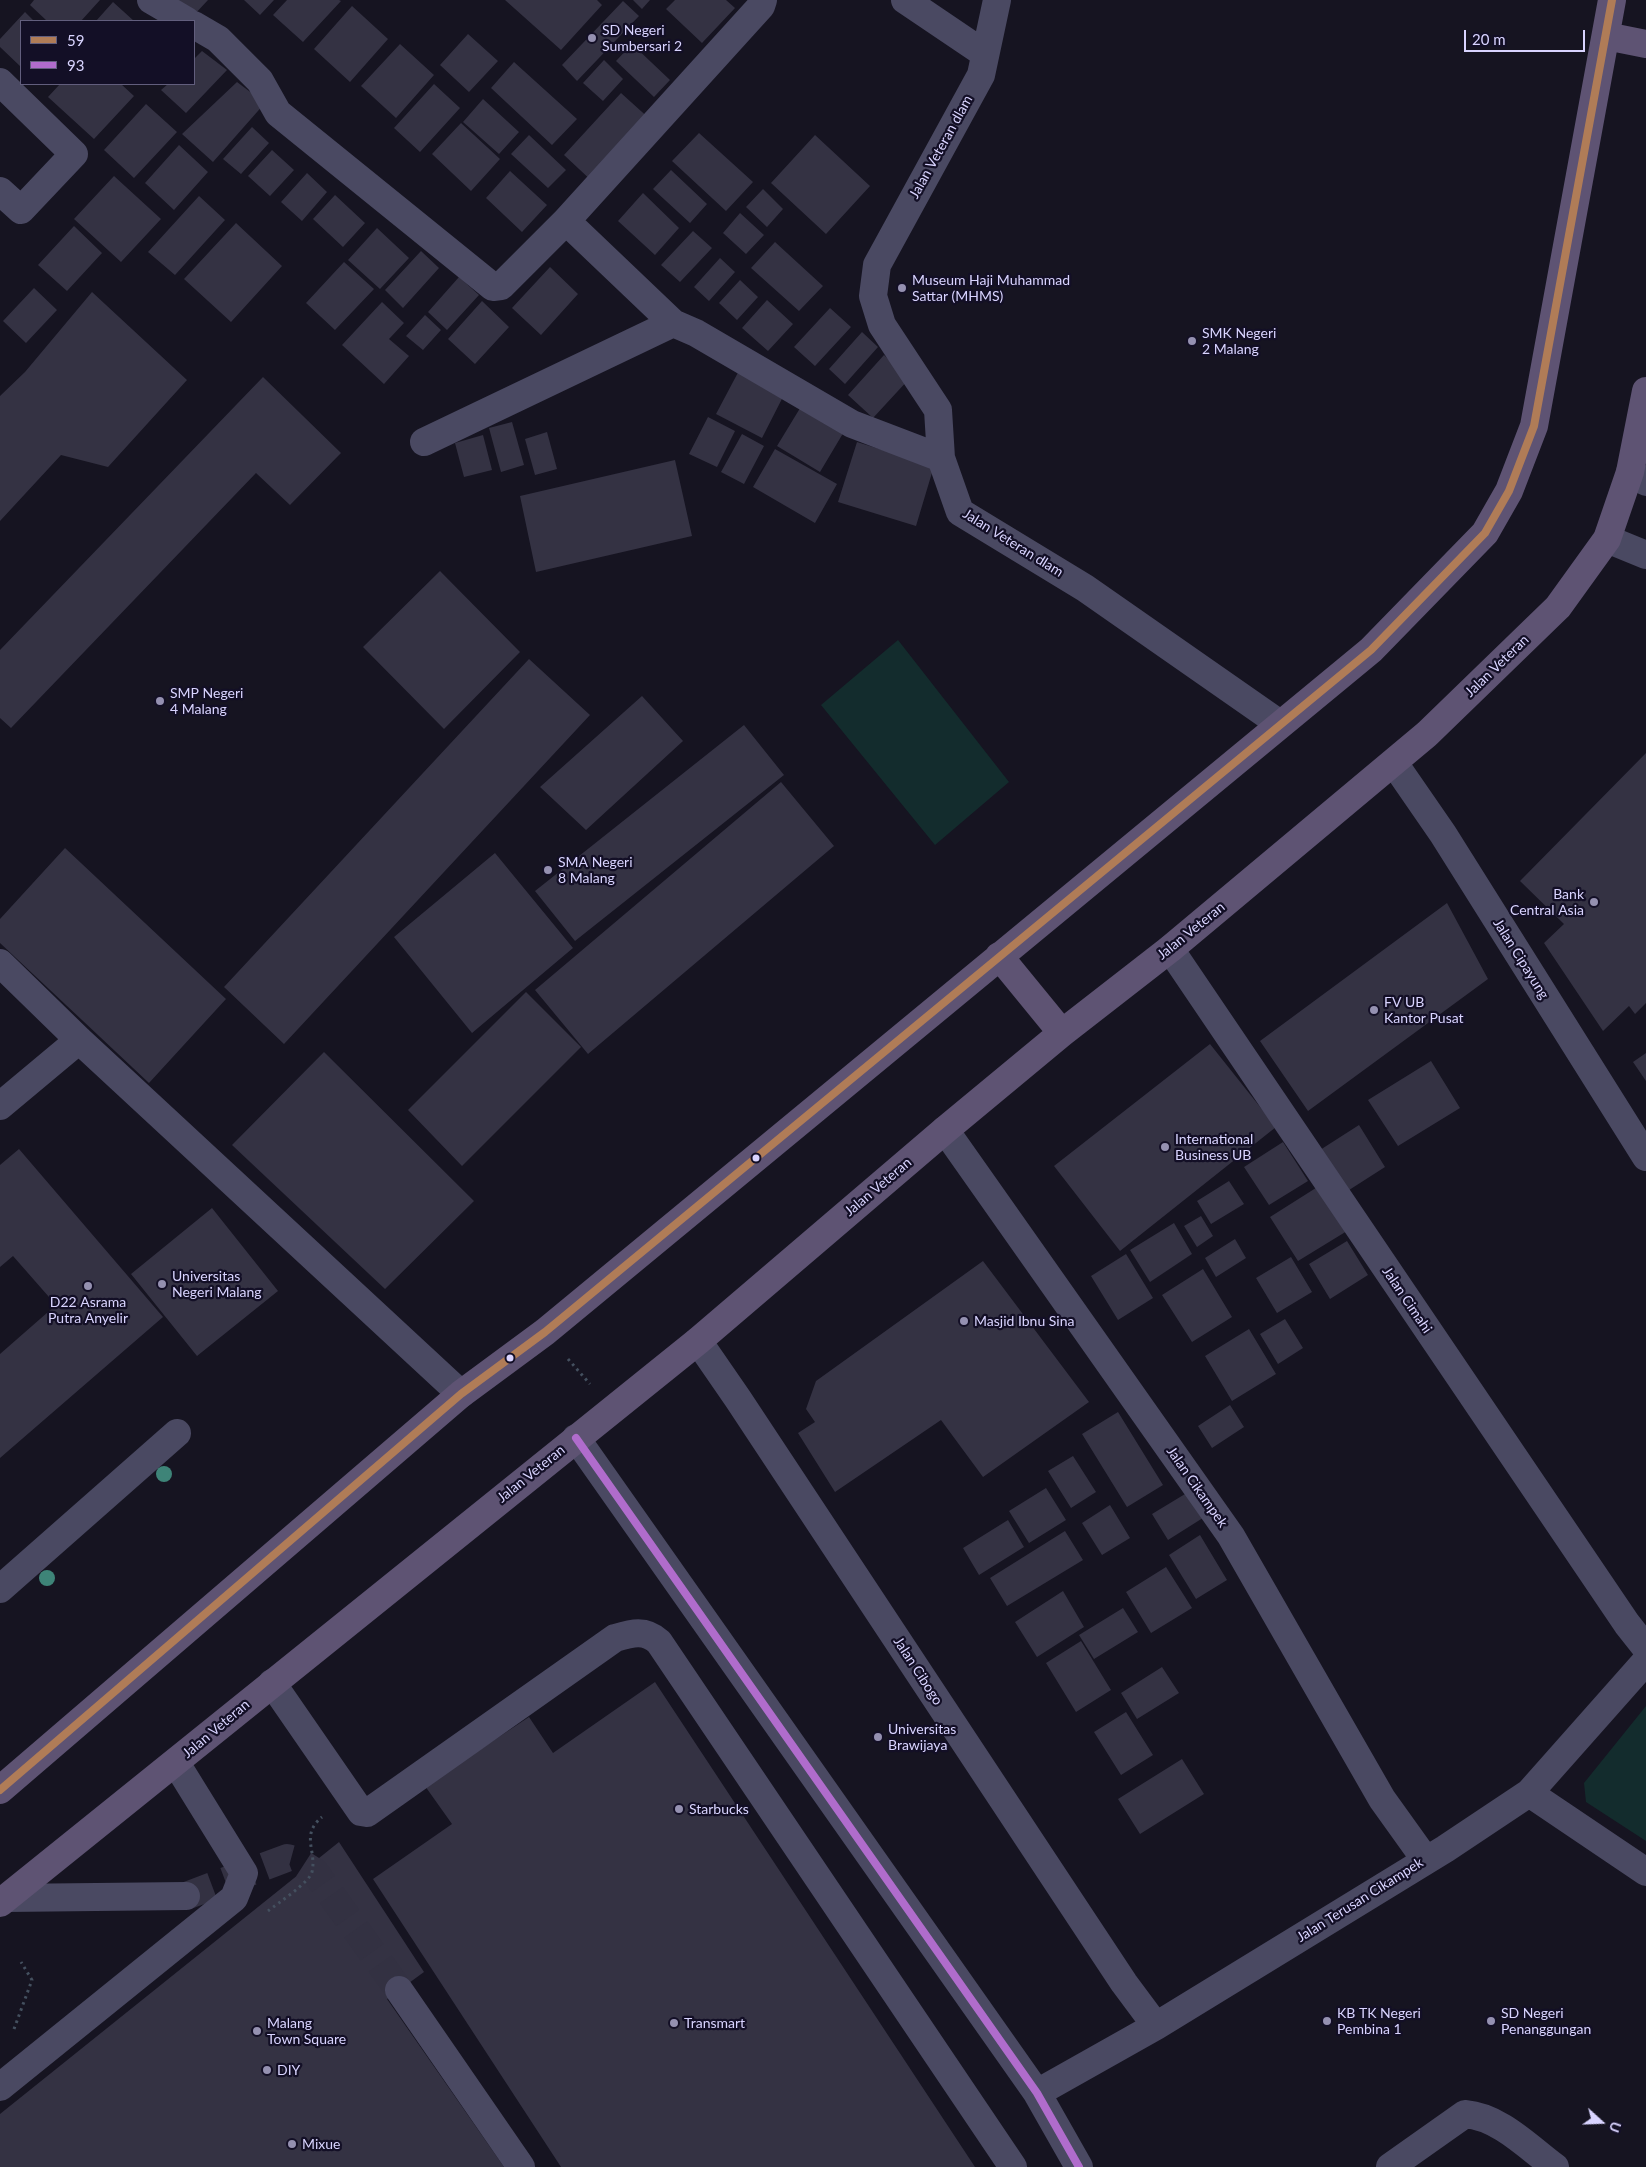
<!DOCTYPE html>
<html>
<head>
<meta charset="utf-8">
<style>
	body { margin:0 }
	#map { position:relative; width:1646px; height:2167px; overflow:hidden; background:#161421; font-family:Lato,sans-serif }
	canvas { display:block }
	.legend { position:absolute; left:20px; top:20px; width:175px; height:65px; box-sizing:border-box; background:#130f26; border:1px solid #625e7d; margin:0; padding:6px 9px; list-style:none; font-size:15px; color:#d9d4ff }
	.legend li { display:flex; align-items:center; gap:10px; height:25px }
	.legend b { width:25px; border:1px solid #625e7d }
	.north { position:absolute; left:1576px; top:2097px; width:50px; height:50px; -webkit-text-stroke:4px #130f26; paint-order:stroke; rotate:110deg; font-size:14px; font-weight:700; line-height:20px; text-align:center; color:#d9d4ff }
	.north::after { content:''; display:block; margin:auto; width:18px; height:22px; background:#d9d4ff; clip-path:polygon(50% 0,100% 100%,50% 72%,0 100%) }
	.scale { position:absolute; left:1464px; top:30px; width:121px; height:22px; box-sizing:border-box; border:2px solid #d9d4ff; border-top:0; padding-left:6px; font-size:15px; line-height:18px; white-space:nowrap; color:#d9d4ff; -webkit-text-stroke:4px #130f26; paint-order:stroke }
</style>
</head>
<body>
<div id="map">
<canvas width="1646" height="2167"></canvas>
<ul class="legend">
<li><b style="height:6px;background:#b07c57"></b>59</li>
<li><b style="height:6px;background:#b06ccc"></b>93</li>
</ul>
<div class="north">U</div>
<div class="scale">20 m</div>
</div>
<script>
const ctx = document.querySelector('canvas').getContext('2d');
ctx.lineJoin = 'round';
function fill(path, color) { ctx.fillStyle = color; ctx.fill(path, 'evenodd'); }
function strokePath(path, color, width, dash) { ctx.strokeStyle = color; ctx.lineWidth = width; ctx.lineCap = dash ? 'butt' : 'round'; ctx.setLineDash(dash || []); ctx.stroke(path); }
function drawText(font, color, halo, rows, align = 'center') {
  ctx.font = font + ' Lato,sans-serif'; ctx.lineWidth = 4.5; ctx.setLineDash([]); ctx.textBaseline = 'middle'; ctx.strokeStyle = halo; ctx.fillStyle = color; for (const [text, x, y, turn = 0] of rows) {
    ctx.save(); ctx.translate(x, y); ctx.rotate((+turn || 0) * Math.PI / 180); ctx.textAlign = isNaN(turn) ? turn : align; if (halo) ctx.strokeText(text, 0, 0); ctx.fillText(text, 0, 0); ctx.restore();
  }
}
const green = new Path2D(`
	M898,640L1009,782L935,845L821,705Z
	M1646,1706V1841L1586,1802L1584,1783Z`);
const building = new Path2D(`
	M34,0H100L81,21H47L30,5Z
	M178,0H208L194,15Z
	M244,0H274L260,15Z
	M287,0H339L341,1L303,42L273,15Z
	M505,0H597L602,5L561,50Z
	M633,0H650L642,9Z
	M675,0H726L735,8L702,43L666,9Z
	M623,1L639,16L577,81L562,65Z
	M113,2L134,21H96Z
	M352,6L388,39L350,82L314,49Z
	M25,12L34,21H21V67L0,47V39Z
	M468,34L498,61L469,92L440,65Z
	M400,44L434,75L396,118L361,86Z
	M632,44L670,80L654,97L616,61Z
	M202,51L227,70L186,113L161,90L168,84H194V59Z
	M604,60L623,79L603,101L583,83Z
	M514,62L577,119L552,145L491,88Z
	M237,82L265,103L213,162L182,134Z
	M60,84H121L134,96L94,139L48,97Z
	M434,84L460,108L420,152L394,128Z
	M621,93L652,121L594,183L564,155Z
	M483,99L519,132L499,154L463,122Z
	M146,104L177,132L134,178L104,150Z
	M461,123L500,159L471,191L432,154Z
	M252,127L269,143L241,174L223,159Z
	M699,133L753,182L726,211L672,161Z
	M529,135L566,170L548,188L511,154Z
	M815,135L870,186L826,234L771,183Z
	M179,145L208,172L174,210L145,183Z
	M272,150L294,170L270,196L248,176Z
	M671,170L707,204L690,223L653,189Z
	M510,171L547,205L522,232L486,198Z
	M307,173L327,192L302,221L281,202Z
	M114,176L161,219L121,262L74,219Z
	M763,189L783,209L767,227L746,207Z
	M643,193L679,228L655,255L618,221Z
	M335,195L365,223L343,247L313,219Z
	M199,196L225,220L175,275L148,252Z
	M740,213L764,235L746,254L723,233Z
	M236,223L282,266L231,322L184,279Z
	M74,226L102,253L67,291L38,265Z
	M377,228L409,258L380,289L348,260Z
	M693,231L712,248L680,282L661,265Z
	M775,242L823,286L799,311L751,268Z
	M421,251L439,268L403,308L385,290Z
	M720,258L735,272L709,301L694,287Z
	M344,262L374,289L335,330L306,303Z
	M550,267L578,294L541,335L512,308Z
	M459,277L479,295L447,330L428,312Z
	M740,280L758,297L737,320L719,303Z
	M34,288L57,310L26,343L3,321Z
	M92,292L187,380L108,467L61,455L0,521V396L25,372Z
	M767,300L793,324L768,351L742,328Z
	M482,301L509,327L475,364L448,339Z
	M382,302L404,323L389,339L409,356L384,384L342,345Z
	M830,308L851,327L815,366L794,347Z
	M425,315L441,330L423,350L406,336Z
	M862,332L878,347L845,384L829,369Z
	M884,355L909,379L873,418L848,395Z
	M742,365L787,389L762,438L716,414Z
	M263,377L341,453L290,505L256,473L11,728L0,718V650Z
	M805,400L848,425L820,472L777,446Z
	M708,417L735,431L717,467L689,454Z
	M512,422L524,465L501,472L489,428Z
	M547,432L557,469L535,475L525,439Z
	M742,434L764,446L744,484L721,472Z
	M483,435L492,470L464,477L455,443Z
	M857,442L934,466L916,526L838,502Z
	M775,449L837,484L815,523L753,487Z
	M675,460L692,536L536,572L520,496Z
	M440,571L520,652L444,729L363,647Z
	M529,659L590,715L284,1044L224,987Z
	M642,696L683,741L586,830L540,787Z
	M744,725L784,775L575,941L535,891Z
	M1646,753V1003L1635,1014L1629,1006L1603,1031L1544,943L1564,924L1520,881Z
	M781,782L834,846L588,1054L535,990Z
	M65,848L226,999L149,1083L0,943V919Z
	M495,853L573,948L472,1033L394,937Z
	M1447,903L1488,979L1308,1111L1260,1041Z
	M526,992L581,1047L462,1166L408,1110Z
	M1210,1044L1276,1127L1120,1251L1054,1166Z
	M324,1052L474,1201L385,1289L232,1145Z
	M1646,1053V1081L1633,1062Z
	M1431,1061L1460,1108L1398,1146L1368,1100Z
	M1359,1125L1385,1167L1346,1192L1320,1150Z
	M1283,1142L1308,1181L1269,1205L1244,1167Z
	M19,1149L163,1317L0,1458V1354L56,1305L13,1256L0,1267V1165Z
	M1229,1181L1244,1204L1211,1224L1197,1201Z
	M1319,1186L1347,1231L1298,1261L1270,1217Z
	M212,1208L278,1291L197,1356L131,1274Z
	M1201,1216L1213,1236L1197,1247L1184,1226Z
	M1174,1223L1192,1254L1150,1282L1130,1250Z
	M1235,1239L1246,1258L1216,1277L1205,1258Z
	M1347,1241L1368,1275L1330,1299L1309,1264Z
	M1126,1254L1153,1298L1118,1320L1091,1276Z
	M1291,1257L1312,1292L1277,1313L1256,1278Z
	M983,1261L1089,1402L983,1477L941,1420L835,1492L798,1433L815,1422L806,1409L816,1381Z
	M1203,1269L1232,1317L1192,1342L1162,1295Z
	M1285,1319L1303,1348L1278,1364L1260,1334Z
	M1249,1329L1276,1374L1232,1401L1205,1356Z
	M1230,1405L1244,1427L1212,1448L1198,1426Z
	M1118,1412L1163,1485L1127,1507L1082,1434Z
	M1073,1456L1096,1492L1071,1508L1048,1471Z
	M1046,1488L1066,1520L1029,1543L1009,1511Z
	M1190,1491L1206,1516L1168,1540L1152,1514Z
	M1110,1505L1130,1538L1102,1555L1082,1523Z
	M1008,1520L1024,1547L979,1575L963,1548Z
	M1065,1531L1083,1560L1007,1606L990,1578Z
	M1200,1535L1227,1580L1196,1599L1169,1555Z
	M1166,1567L1192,1608L1151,1633L1126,1592Z
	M1063,1591L1084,1627L1037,1657L1015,1622Z
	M1123,1608L1138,1632L1094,1659L1079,1635Z
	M1081,1641L1111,1690L1076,1712L1046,1663Z
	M1162,1667L1179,1693L1137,1719L1121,1693Z
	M655,1682L975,2167H561L373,1879L452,1824L425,1786L529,1717L553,1753Z
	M1126,1712L1153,1755L1121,1775L1094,1732Z
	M1182,1759L1204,1794L1140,1834L1118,1799Z
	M339,1842L424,1972L387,1999L504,2167H0V2114Z`);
const minorTunnel = new Path2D(`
	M186,1896L287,1858L298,1861L315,1872L399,1990`);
const path = new Path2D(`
	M568,1359L590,1384
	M268,1911C278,1903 309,1883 312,1872C317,1851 300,1835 322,1817
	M14,2029L32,1980L21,1962`);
const minor = new Path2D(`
	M151,0L187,21
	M905,0L985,54
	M997,0L981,75L877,265L873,296L882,325L938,410L941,458L960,512L1085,588L1280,724
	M194,25L218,39L260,81L278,113L493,287L501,286L566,221L761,6L763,0
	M0,82L74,154L21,210L0,191
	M566,221L673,323L696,333L852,424L941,458
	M424,442L673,323
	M1630,472L1646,482
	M1607,539L1646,555
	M1394,763L1443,834L1646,1157
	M1170,949L1627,1624L1646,1648
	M0,963L79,1040L461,1394
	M0,1106L79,1040
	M945,1130L1231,1536L1382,1799L1425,1859
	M698,1341L738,1399L1124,1983L1156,2026
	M576,1438L1037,2093L1079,2167
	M0,1589L177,1433
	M272,1683L361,1812L367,1813L615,1638C632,1633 645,1629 659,1642L1013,2167
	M1529,1793L1646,1872
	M6,1898L186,1896
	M399,1990L521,2167
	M0,2087L234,1898L244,1873L176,1763
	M1037,2093L1156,2026L1445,1849L1529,1793L1646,1661
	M1390,2167L1465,2114C1500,2117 1528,2147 1555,2167`);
const major = new Path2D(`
	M1606,36L1646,44
	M999,956L1062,1033
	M0,1790L461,1394L545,1332L1371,650L1485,533L1509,491L1534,426L1612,0
	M0,1903L698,1341L945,1130L1062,1033L1170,949L1427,734L1558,607L1607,539L1630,472L1646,391`);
const bus1 = new Path2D(`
	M0,1790L461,1394L545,1332L1371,650L1485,533L1509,491L1534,426L1612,0`);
const bus2 = new Path2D(`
	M576,1438L1037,2093L1079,2167`);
const trees = [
	[164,1474],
	[47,1578]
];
const markers = [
	[592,38,5,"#9591b1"],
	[902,288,5,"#9591b1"],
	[1192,341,5,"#9591b1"],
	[160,701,5,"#9591b1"],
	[548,870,5,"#9591b1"],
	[1594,902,5,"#9591b1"],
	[1374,1010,5,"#9591b1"],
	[1165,1147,5,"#9591b1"],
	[756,1158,4.5,"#d9d4ff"],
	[162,1284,5,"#9591b1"],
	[88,1286,5,"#9591b1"],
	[964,1321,5,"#9591b1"],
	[510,1358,4.5,"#d9d4ff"],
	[878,1737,5,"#9591b1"],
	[679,1809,5,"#9591b1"],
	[1327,2021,5,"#9591b1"],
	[1491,2021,5,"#9591b1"],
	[674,2023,5,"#9591b1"],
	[257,2031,5,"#9591b1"],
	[267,2070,5,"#9591b1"],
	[292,2144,5,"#9591b1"]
];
const poiNames = [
	["SD Negeri",602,30],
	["Sumbersari 2",602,46],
	["Museum Haji Muhammad",912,280],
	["Sattar (MHMS)",912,296],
	["SMK Negeri",1202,333],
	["2 Malang",1202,349],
	["SMP Negeri",170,693],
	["4 Malang",170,709],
	["SMA Negeri",558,862],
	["8 Malang",558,878],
	["Bank",1584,894,"right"],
	["Central Asia",1584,910,"right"],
	["FV UB",1384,1002],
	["Kantor Pusat",1384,1018],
	["International",1175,1139],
	["Business UB",1175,1155],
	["Universitas",172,1276],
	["Negeri Malang",172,1292],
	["D22 Asrama",88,1302,"center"],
	["Putra Anyelir",88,1318,"center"],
	["Masjid Ibnu Sina",974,1321],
	["Universitas",888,1729],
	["Brawijaya",888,1745],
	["Starbucks",689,1809],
	["KB TK Negeri",1337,2013],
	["Pembina 1",1337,2029],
	["SD Negeri",1501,2013],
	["Penanggungan",1501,2029],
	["Malang",267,2023],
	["Town Square",267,2039],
	["Transmart",684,2023],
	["DIY",277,2070],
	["Mixue",302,2144]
];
const streetNames = [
	["Jalan Veteran dlam",941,147,-61],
	["Jalan Veteran dlam",1013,543,32],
	["Jalan Veteran",1497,666,-44],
	["Jalan Veteran",1191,931,-39],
	["Jalan Cipayung",1521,959,58],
	["Jalan Veteran",878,1187,-40],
	["Jalan Cimahi",1407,1300,56],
	["Jalan Veteran",531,1474,-39],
	["Jalan Cikampek",1197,1487,55],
	["Jalan Cibogo",918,1671,57],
	["Jalan Veteran",216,1729,-40],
	["Jalan Terusan Cikampek",1360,1900,-32]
];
fill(green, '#132c2d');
fill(building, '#343243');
strokePath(minorTunnel, '#333142', 28, [28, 14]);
strokePath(path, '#44505f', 3, [2.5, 4]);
strokePath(minor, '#4a4962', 28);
strokePath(major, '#5e5373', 28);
strokePath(bus1, '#b07c57', 8);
strokePath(bus2, '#b06ccc', 8);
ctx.fillStyle = '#3e8478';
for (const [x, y] of trees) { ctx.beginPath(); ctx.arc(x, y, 8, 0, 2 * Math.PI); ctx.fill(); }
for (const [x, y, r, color] of markers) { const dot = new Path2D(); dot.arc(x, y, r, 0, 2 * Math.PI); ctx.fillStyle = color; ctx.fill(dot); strokePath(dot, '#130f26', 2); }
drawText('14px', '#d9d4ff', '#130f26', poiNames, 'left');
drawText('14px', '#d9d4ff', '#130f26', streetNames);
</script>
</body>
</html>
